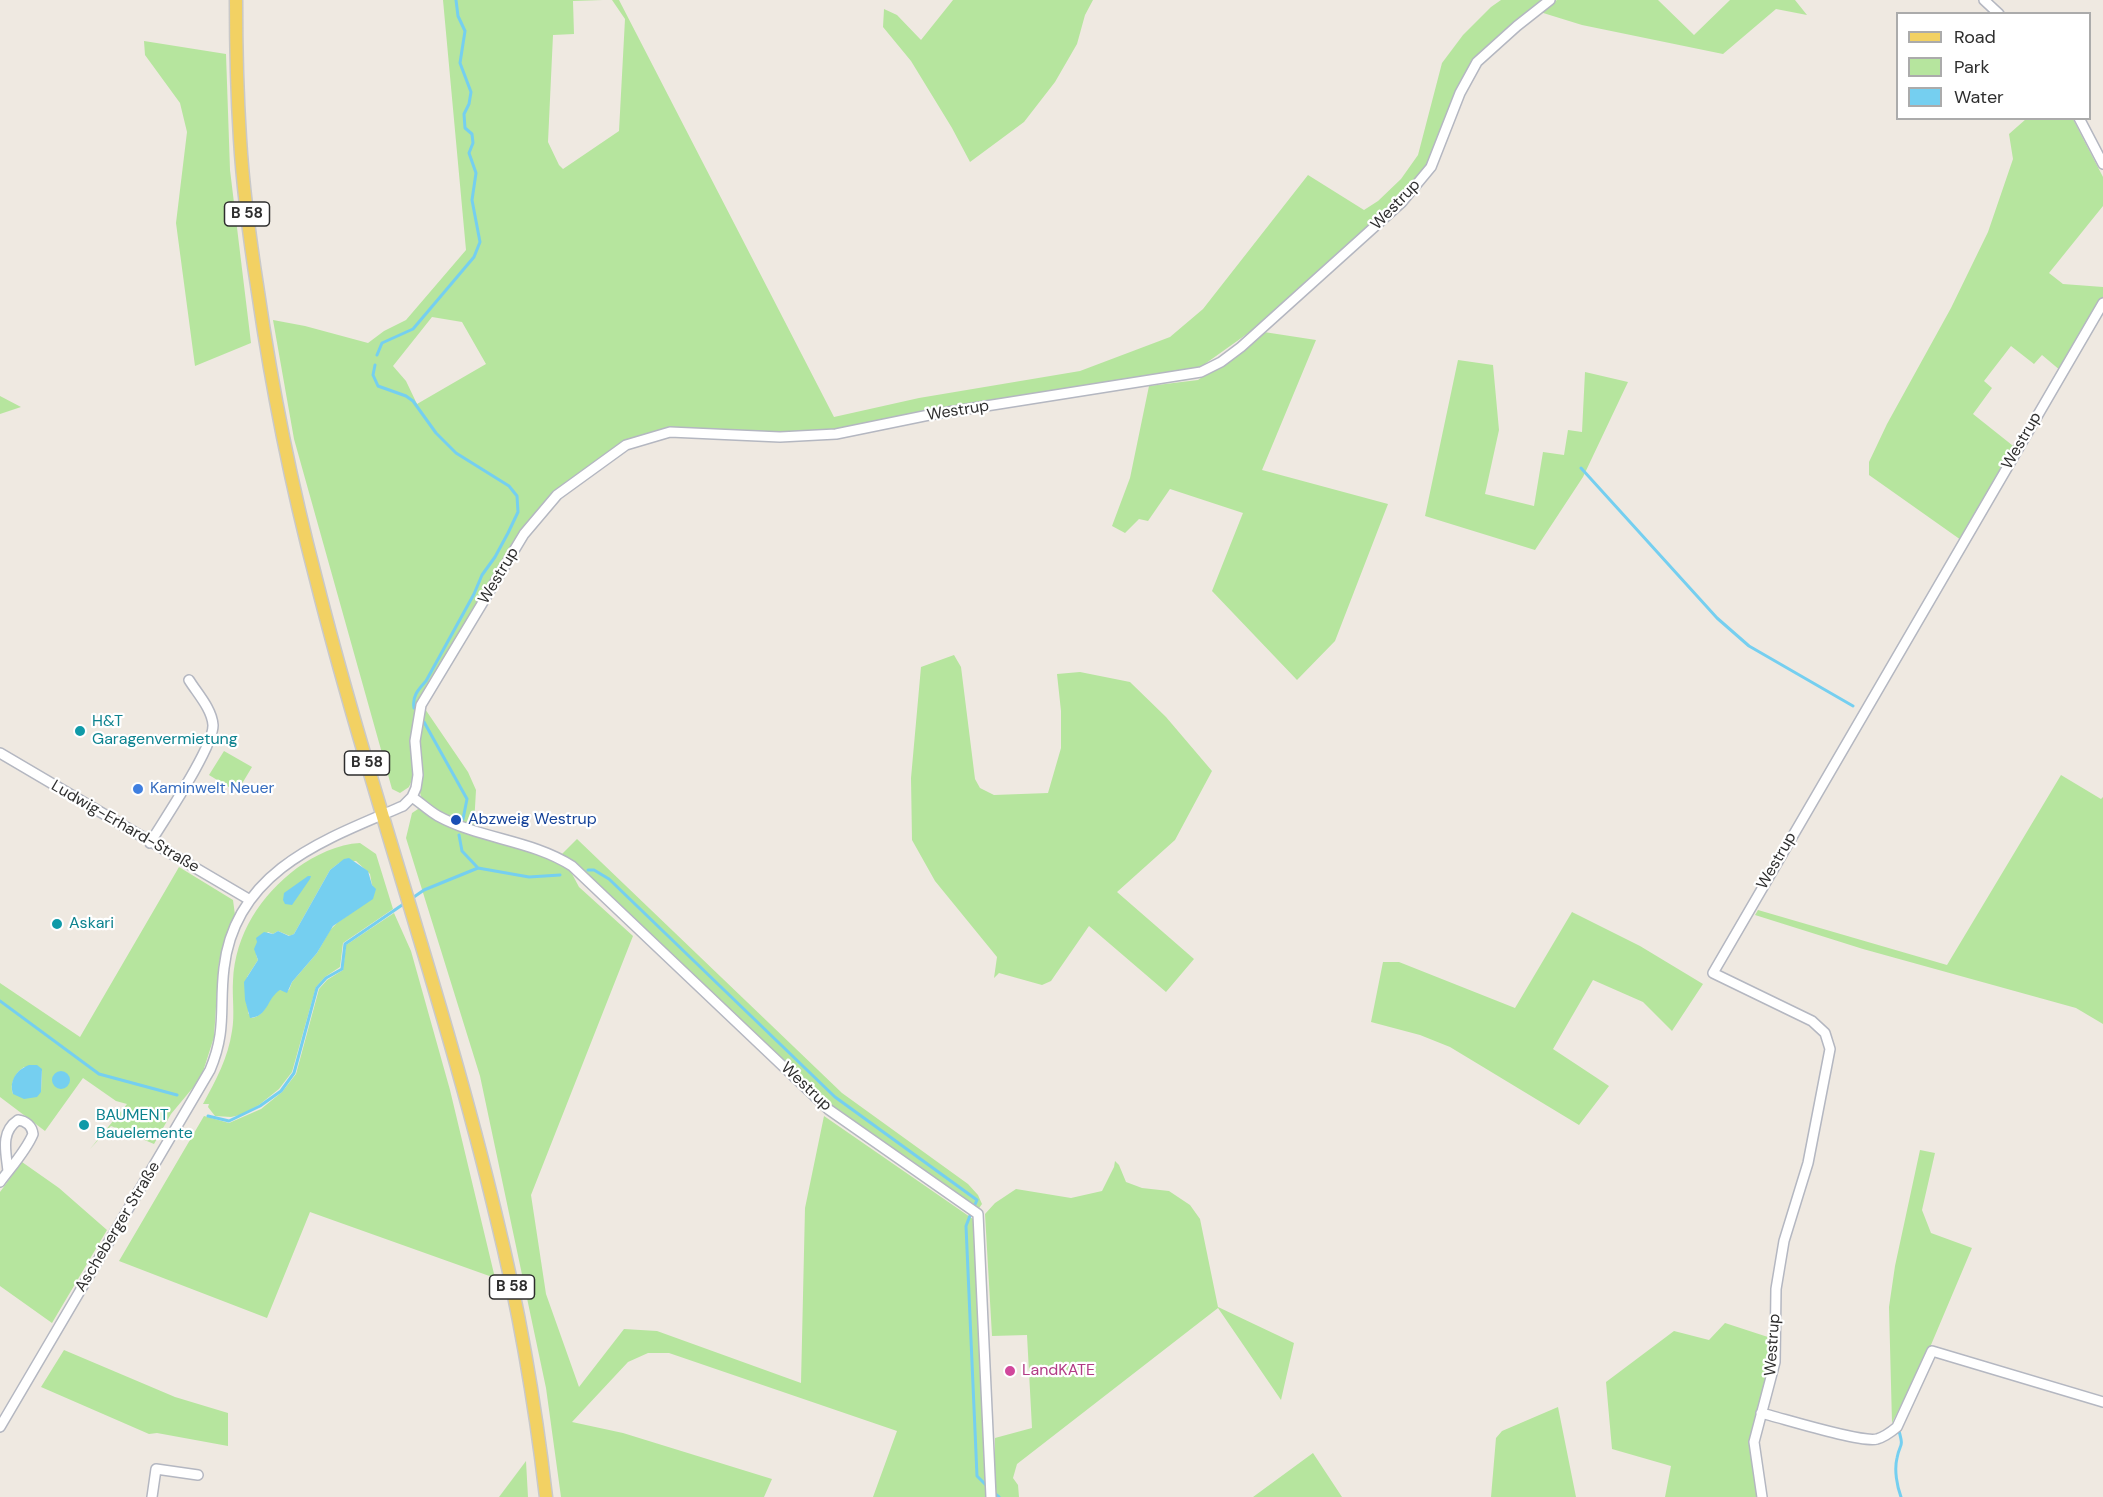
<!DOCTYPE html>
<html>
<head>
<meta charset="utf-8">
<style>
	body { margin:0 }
	#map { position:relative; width:2103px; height:1497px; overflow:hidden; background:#efe9e1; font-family:"DM Sans",sans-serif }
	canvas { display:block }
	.legend { position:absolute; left:1896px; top:12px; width:195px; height:108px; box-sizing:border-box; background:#fff; border:2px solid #ababab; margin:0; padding:8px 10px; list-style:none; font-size:18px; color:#2e2e2e }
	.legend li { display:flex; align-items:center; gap:12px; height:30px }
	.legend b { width:30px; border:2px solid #ababab }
</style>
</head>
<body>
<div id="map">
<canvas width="2103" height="1497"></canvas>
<ul class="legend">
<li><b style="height:8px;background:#f2d163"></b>Road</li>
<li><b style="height:16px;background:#b6e59e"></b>Park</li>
<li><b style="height:16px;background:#75cff0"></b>Water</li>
</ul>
</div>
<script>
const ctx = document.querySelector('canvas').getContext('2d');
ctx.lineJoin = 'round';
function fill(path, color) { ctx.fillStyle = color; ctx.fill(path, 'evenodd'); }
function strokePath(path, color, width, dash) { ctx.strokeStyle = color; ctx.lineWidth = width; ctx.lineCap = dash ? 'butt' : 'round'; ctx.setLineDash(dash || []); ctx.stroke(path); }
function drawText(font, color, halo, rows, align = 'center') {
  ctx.font = font + ' "DM Sans",sans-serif'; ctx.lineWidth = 4.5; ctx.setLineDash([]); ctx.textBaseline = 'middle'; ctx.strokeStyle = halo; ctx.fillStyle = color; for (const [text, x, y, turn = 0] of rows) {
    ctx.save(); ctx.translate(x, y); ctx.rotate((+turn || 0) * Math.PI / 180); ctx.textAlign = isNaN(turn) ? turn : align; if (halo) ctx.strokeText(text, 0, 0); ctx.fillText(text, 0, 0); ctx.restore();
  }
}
const green = new Path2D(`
	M443,0H603L573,1L574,34L553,35L548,142L559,165L563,169L619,131L625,19L612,0H619L834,417L919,398L1080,371L1170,337L1203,309L1308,175L1364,210L1378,201L1401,179L1418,155L1442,63L1463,35L1491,7L1501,0H1546L1474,61L1429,167L1401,200L1261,324L1195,371L837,431L779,434L669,429L623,442L554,493L419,704L414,775L409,787L400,793L392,789L294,439L273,320L305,326L368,343L384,331L406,320L466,250ZM432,317L462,322L486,364L417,404L406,381L393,366Z
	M953,0H1093L1085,15L1077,44L1055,82L1024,122L970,162L952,128L911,61L883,27L884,9L897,15L921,40Z
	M1557,0H1658L1694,35L1730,0H1795L1807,15L1776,9L1723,54L1582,25L1540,12Z
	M144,41L226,54L230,170L251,343L195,366L176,223L187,132L180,103L145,55Z
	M2026,119H2073L2103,177V206L2049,273L2063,284L2103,287V297L2061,371L2042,355L2034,364L2011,346L1984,381L1992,388L1973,414L2017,449L1961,540L1869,475V462L1887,424L1951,308L1988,232L2013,159L2009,134Z
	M1264,332L1316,340L1262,470L1388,504L1335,641L1297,680L1212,591L1243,513L1170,489L1148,521L1139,519L1125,533L1112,526L1130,478L1149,386L1198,380L1243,349Z
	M1458,360L1493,365L1499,430L1485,494L1534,506L1543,452L1564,455L1568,430L1582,432L1585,372L1628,382L1583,477L1535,550L1425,516Z
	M0,396L21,407L0,414Z
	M954,655L961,667L975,779L980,788L994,795L1048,793L1061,748V711L1057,674L1080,672L1130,682L1166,717L1212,771L1175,840L1117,892L1194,959L1166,992L1089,926L1051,981L1042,985L999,973L994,978L997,957L935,881L912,840L911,778L921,667Z
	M423,706L468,772L476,790L474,825C458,821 433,815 423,800C413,785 420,725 423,706Z
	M224,751L252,767L237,792L209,775Z
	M2061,775L2101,799L2103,797V1024L2076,1008L1863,949L1755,915L1758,910L1947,965Z
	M421,807L551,858L570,870L579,887L633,936L531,1195L546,1294L579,1387L624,1329L657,1331L801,1383L805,1208L824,1116L973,1219L987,1497H873L897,1431L669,1353H648L628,1362L572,1422L623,1433L772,1479L764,1497H561L546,1388L480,1076L406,838L412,813Z
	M577,839L842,1093L968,1184L978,1195L982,1204L977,1211L829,1108L561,855Z
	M360,843L376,854L393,909L343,943L340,967L325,977L316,987L292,1072L279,1089L259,1105L240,1115L231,1117L215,1116L208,1107L209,1104H203C216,1080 228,1058 232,1031C235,1015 232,997 233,981C235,934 261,895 297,868C315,855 338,844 360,843ZM356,861L370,874L372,885L374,888L362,905L337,923L330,930L317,953L292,982L289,990C286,991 282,990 279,990C268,993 269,1015 252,1018L248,1013L249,1009L246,1003L247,977L258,960C253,947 258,941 268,932L273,934L278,931L290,936L294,934L330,870L339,863Z
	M179,867L233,900L235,915L219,962L214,1037L201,1078L171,1114L154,1144L111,1126L90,1149L127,1104L116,1101L83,1078L45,1131L0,1097V983L80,1037ZM24,1067L42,1071L41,1092L13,1094C9,1084 15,1073 24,1067Z
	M1572,912L1640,946L1703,984L1672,1031L1643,1002L1593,980L1553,1049L1609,1086L1579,1125L1450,1047L1420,1035L1371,1022L1383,962H1399L1515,1008Z
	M394,913L411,951L450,1090L495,1278L310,1212L267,1318L119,1261L204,1116L229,1123L261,1109L282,1092L296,1074L319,989L327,980L343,970L346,945Z
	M1920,1150L1935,1153L1922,1210L1931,1233L1972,1248L1928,1352L1892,1423L1889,1307L1895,1266Z
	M1115,1161L1119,1165L1126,1182L1142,1188L1169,1191L1190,1205L1200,1219L1218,1307L1294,1343L1281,1400L1218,1308L1017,1464L1013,1478L1018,1485L1019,1497H995V1438L1032,1428L1027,1335L992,1336L985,1214L995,1203L1016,1189L1071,1198L1102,1191L1114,1167Z
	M22,1162L59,1188L107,1230L52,1323L0,1286V1192Z
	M1725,1323L1774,1339L1751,1442L1760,1497H1665L1671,1466L1612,1449L1606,1382L1674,1331L1709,1340Z
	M64,1350L175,1397L228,1413V1446L157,1433L149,1434L41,1387Z
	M1558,1407L1576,1497H1491L1496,1438L1502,1431Z
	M1313,1453L1342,1497H1253Z
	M526,1461L528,1497H499Z`);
const water = new Path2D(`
	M349,858L368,871L372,885L376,889L373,899L333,926L317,953L292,982L287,993L280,990C267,998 268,1017 250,1018L245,1000L244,982L258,960L254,949L257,942L256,938L264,932L273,934L278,931L289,936L294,934L330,870L344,859Z
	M308,876H311L310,879L292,905L285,904L283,900L284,893Z
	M29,1065H37L42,1069L41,1092L37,1097L24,1099L13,1094C9,1081 16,1070 29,1065Z
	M52 1080a9 9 0 1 1 18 0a9 9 0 1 1-18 0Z`);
const stream = new Path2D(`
	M377,355L382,343L413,329L474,257L480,242L472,200L476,173L469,153L473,143L472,134L465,128L464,114L469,104L471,92L460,63L465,31L458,16L456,0
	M375,365L373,375L378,386L406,396L413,401L436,433L456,453L509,486L517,496L518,512L508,533L495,557L482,575L474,594L426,681C418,690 412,696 414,708
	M1581,468L1717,618L1749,646L1853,706
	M424,722L467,799L463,819
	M459,835L462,851L478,868
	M588,870H594L609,879L835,1097L977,1200L973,1209
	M411,899L424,890L478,868L529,877L560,875
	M0,1001L99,1074L177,1095
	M208,1116L229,1121L260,1106L281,1091L294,1073L317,988L326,978L342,969L345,944L405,903
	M971,1213L966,1226L977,1476L987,1486
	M1899,1431C1904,1449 1900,1442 1897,1458C1894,1470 1897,1486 1901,1497
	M993,1492L999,1497`);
const minor = new Path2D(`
	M1984,0L1999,14
	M2079,118L2103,164
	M0,753L250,900
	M412,797C421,803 429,811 438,816C480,839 532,840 572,866L828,1109L978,1214L991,1497
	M150,843C164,820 214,746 213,725C212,709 197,693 189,680
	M0,1182C11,1167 26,1151 33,1134C32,1126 26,1121 18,1120C0,1132 6,1152 8,1171
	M1761,1413C1782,1418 1860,1443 1877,1439C1884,1437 1891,1432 1897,1427L1932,1351L2103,1402
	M0,1427L210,1070C227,1030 219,1008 224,968C235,870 326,839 403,806L412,797L416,788L418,775L415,741L421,705L524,534L557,495L626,445L670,432L780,437L836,434L929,415L1201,372L1221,362L1241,347L1402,202L1431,167L1460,93L1477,62L1517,26L1550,0
	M152,1497L156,1469L198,1475
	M1762,1497L1754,1442L1775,1362L1776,1289L1784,1241L1808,1163L1830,1049L1825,1033L1812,1021L1713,973L2103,303`);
const major = new Path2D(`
	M236,0C236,46 237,92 240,139C243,190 250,241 258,292C272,389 291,484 316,579C370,793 445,1001 496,1216C519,1309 535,1402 546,1497`);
const markers = [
	[80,731,6,"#0f9aa8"],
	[138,789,6,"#3f7fe0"],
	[456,820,6,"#1a4fb4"],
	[57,924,6,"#0f9aa8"],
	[84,1125,6,"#0f9aa8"],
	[1010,1371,6,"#d1479c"]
];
const shields = [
	[247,214,45],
	[367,763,45],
	[512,1287,45]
];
const shieldNames = [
	["B 58",247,214],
	["B 58",367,763],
	["B 58",512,1287]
];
const streetNames = [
	["Westrup",1396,205,-46],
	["Westrup",958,411,-9],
	["Westrup",2022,441,-60],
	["Westrup",499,576,-59],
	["Ludwig-Erhard-Straße",125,827,30],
	["Westrup",1777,861,-60],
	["Westrup",806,1087,43],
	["Ascheberger Straße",118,1227,-59],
	["Westrup",1773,1345,-86]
];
const cultureNames = [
	["H&T",92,722],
	["Garagenvermietung",92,740],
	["Askari",69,924],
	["BAUMENT",96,1116],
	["Bauelemente",96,1134]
];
const shopNames = [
	["Kaminwelt Neuer",150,789]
];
const transitNames = [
	["Abzweig Westrup",468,820]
];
const hotelNames = [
	["LandKATE",1022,1371]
];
fill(green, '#b6e59e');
fill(water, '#75cff0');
strokePath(stream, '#75cff0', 3);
strokePath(minor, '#b4b7c1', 12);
strokePath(major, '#c9c9c9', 15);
strokePath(minor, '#fff', 9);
strokePath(major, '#f2d163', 12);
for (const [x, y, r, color] of markers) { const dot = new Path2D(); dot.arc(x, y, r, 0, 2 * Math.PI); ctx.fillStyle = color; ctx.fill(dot); strokePath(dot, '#fff', 2); }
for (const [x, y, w] of shields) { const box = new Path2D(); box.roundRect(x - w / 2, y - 12, w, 24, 4.5); ctx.fillStyle = '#fff'; ctx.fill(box); strokePath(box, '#2e2e2e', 1.5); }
drawText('bold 15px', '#2e2e2e', null, shieldNames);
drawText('16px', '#2e2e2e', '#fff', streetNames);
drawText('16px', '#0d838f', '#fff', cultureNames, 'left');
drawText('16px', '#366cbe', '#fff', shopNames, 'left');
drawText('16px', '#164399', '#fff', transitNames, 'left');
drawText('16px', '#b23c85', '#fff', hotelNames, 'left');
</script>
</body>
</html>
